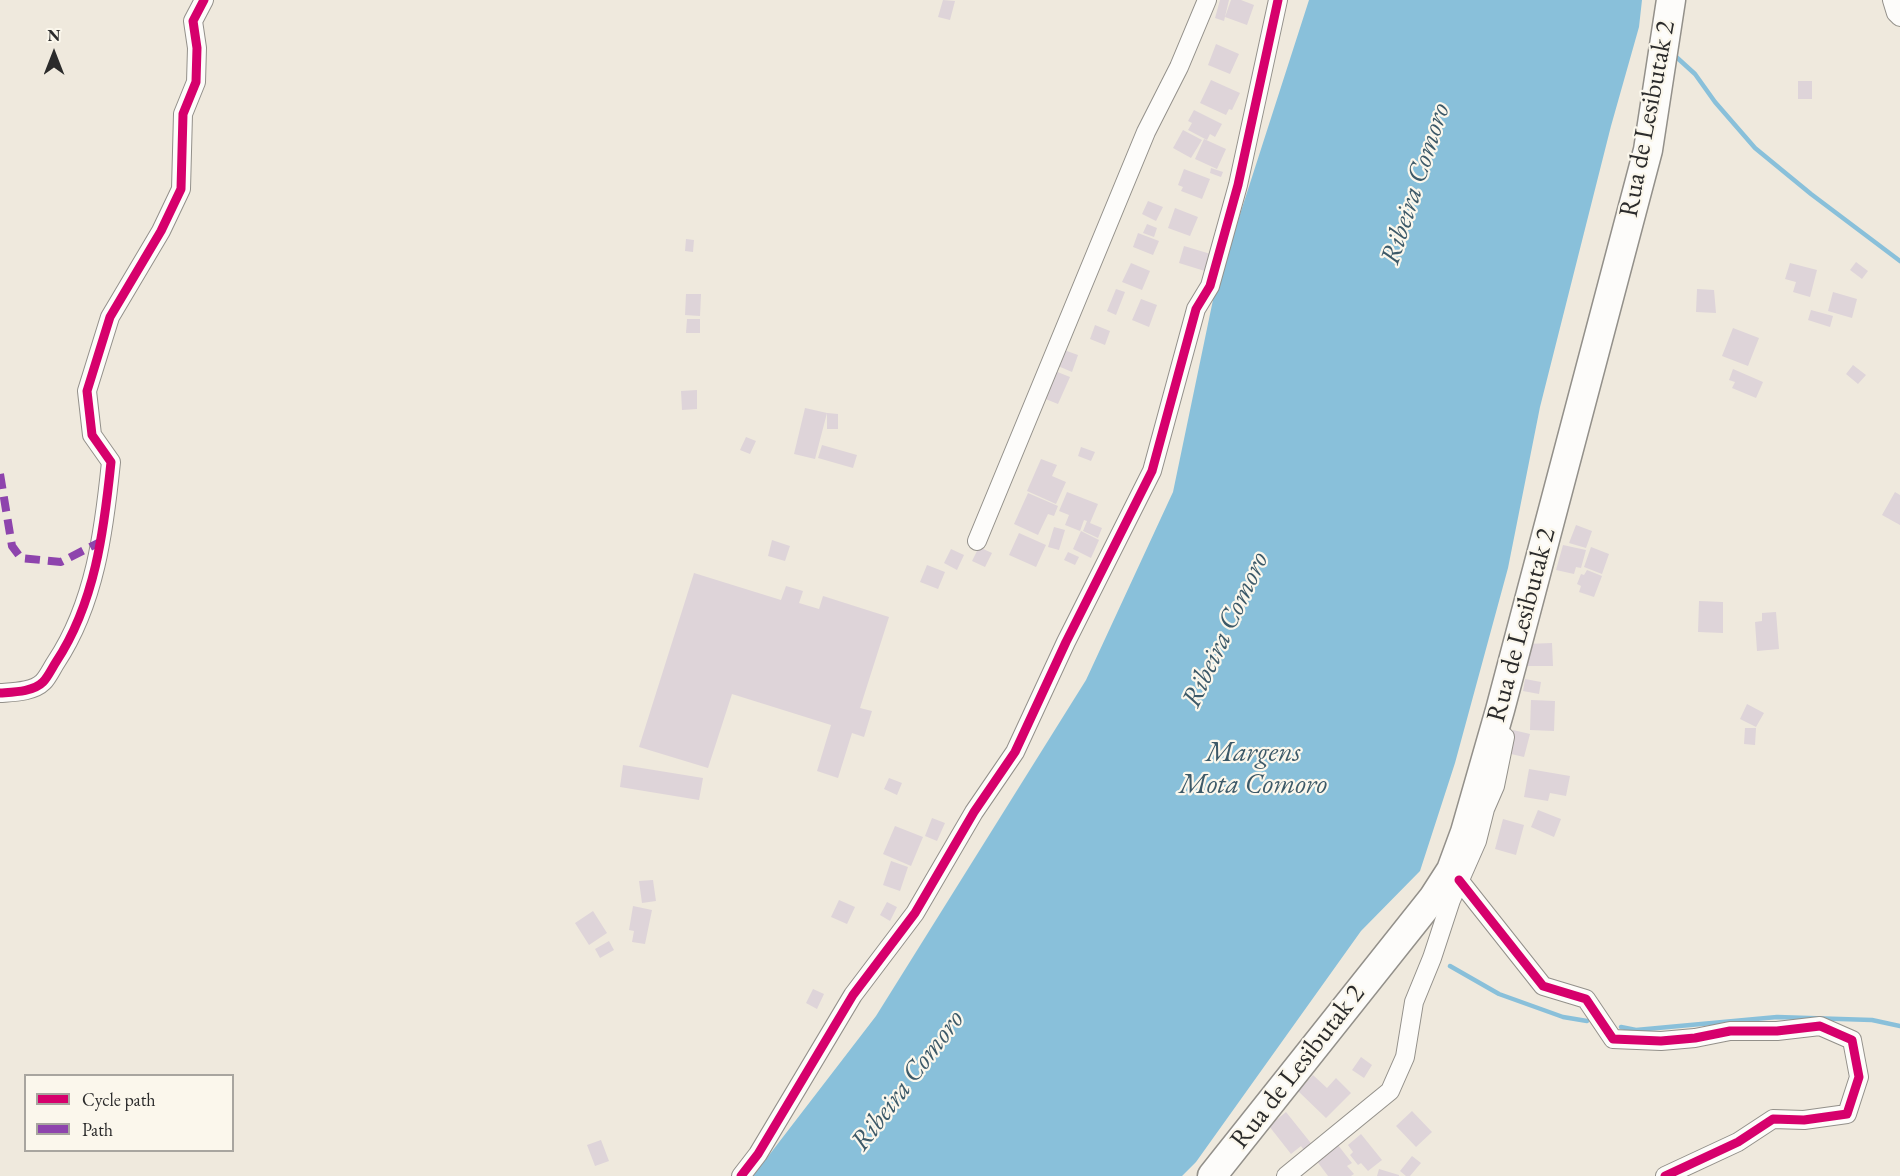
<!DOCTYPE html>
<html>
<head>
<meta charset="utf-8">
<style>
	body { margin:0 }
	#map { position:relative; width:1900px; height:1176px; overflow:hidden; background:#efe9dd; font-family:"EB Garamond",serif }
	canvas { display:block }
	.legend { position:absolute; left:24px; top:1074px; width:210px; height:78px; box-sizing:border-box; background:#fbf7ec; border:2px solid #a8a59f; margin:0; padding:8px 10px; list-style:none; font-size:18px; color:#2b2b2b }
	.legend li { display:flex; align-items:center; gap:12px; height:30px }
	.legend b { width:30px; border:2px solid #a8a59f }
	.north { position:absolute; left:24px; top:24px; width:60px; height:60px; -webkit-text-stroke:4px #fbf7ec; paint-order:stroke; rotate:0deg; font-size:16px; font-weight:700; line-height:24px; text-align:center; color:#2b2b2b }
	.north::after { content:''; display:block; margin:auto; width:21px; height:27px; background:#2b2b2b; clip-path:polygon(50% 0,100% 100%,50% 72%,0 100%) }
</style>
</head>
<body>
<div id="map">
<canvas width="1900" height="1176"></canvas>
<ul class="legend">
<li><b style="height:8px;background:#d6006c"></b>Cycle path</li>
<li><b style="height:8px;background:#8e44ad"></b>Path</li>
</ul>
<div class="north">N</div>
</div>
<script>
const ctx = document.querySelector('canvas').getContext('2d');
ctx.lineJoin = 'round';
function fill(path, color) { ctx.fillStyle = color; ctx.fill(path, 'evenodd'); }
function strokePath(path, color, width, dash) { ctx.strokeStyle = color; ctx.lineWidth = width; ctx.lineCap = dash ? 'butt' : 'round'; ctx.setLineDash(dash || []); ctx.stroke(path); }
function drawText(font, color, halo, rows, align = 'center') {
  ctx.font = font + ' "EB Garamond",serif'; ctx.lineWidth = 4.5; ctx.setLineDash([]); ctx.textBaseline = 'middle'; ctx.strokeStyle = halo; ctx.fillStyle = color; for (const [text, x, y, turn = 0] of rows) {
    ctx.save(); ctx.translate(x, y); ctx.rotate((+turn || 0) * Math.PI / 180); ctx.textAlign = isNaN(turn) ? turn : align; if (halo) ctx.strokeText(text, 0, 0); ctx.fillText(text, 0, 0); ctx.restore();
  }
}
const water = new Path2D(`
	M1309,0H1642L1639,27L1611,126L1540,407L1508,568L1455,763L1420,871L1361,931L1196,1162L1182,1176H753L876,1016L1086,680L1173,492L1214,295Z`);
const stream = new Path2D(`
	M1673,54L1695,74L1715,102L1755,148L1811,194L1900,261
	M1450,966L1499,994L1563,1017L1587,1021
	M1621,1027L1636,1030L1777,1017L1872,1020L1900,1026`);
const building = new Path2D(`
	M943,0L955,1L950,20L938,17Z
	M1220,0H1229L1224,21L1215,18Z
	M1231,0H1241L1254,5L1247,25L1225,17Z
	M1216,44L1239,54L1230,74L1208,65Z
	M1211,80L1240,93L1232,110L1229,109L1226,115L1200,103Z
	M1798,81H1812V99H1798Z
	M1194,110L1222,124L1215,137L1210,134L1207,140L1188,130L1192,123L1188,121Z
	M1183,130L1202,140L1191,158L1173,148Z
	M1204,139L1226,149L1217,169L1195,159Z
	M1211,168L1223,172L1221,177L1210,173Z
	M1184,169L1210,179L1202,199L1181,191L1183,187L1178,185Z
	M1148,201L1163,207L1156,221L1142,214Z
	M1175,208L1198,217L1190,236L1168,228Z
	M1147,224L1157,228L1154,237L1143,233Z
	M1138,233L1159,241L1153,255L1133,247Z
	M686,239L694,240L693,252L685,251Z
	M1184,246L1214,255L1208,272L1179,263Z
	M1856,262L1868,271L1862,279L1850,270Z
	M1131,263L1150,271L1142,290L1122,282Z
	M1790,263L1817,270L1810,297L1793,292L1796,282L1785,279Z
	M1116,289L1125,292L1116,315L1107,311Z
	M1697,289L1714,290L1716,313L1696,312Z
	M1833,292L1857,299L1852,318L1828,311Z
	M686,294H701L700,316L685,315Z
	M1141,299L1157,305L1149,327L1132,320Z
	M1811,310L1833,316L1830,327L1808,320Z
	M687,319H700V333H686Z
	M1095,325L1110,331L1105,345L1090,339Z
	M1733,328L1759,338L1748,366L1722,356Z
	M1064,350L1078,355L1072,372L1058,366Z
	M1853,365L1866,375L1858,384L1846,374Z
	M1733,369L1763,382L1756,398L1732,388L1735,382L1729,380Z
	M1055,371L1070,377L1058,404L1043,398Z
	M697,390V409L682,410L681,391Z
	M805,408L827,413L815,459L794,454Z
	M827,413L838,414V429H827Z
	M746,437L756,441L750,454L740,450Z
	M822,445L857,455L853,468L818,458Z
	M1081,447L1095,452L1091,461L1078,456Z
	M1041,459L1057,465L1052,476L1066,482L1056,504L1027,491Z
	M1067,492L1098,504L1090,523L1102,528L1098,538L1083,531L1087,521L1084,520L1080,531L1065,525L1069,515L1059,511Z
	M1895,492L1900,495V525L1882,515Z
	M1028,493L1058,506L1054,516L1048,514L1038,535L1014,524Z
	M1576,525L1592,531L1586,548L1569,543Z
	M1054,527L1065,530L1059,550L1048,547Z
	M1081,531L1099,540L1091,558L1073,549Z
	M1019,533L1046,545L1036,567L1009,555Z
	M772,540L790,546L785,561L768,556Z
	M1563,545L1586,550L1581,568L1576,567L1574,574L1556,570Z
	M979,547L992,553L985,567L972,561Z
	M1591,547L1609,554L1602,574L1584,567Z
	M951,549L964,555L957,570L944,563Z
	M1068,552L1079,557L1075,565L1064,560Z
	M927,565L945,572L938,589L920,582Z
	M1587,570L1602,576L1594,597L1579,592L1581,586L1577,584L1581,574L1584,575Z
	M694,573L781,600L786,586L803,591L799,603L819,609L823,596L889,617L860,708L872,711L864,737L852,733L838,778L817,771L831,725L732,694L708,768L639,747Z
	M1699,601L1723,602V633L1698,632Z
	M1776,612L1779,649L1757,651L1755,622L1762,621V613Z
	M1552,643L1553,666H1527L1526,644Z
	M1525,679L1541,682L1539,694L1523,691Z
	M1531,700L1555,701L1554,731L1530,730Z
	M1747,704L1764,713L1756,727L1740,719Z
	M1745,728H1756L1755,745L1744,744Z
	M1513,730L1530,734L1524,757L1507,753Z
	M623,765L703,778L699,800L620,787Z
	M1529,769L1570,776L1566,796L1550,793L1548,801L1524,797Z
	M889,778L902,783L897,795L884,789Z
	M1538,810L1561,819L1554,837L1531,827Z
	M932,818L945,823L937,841L925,836Z
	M1503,819L1524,825L1516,855L1495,849Z
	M895,826L923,837L911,866L883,854Z
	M891,861L908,867L900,891L883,885Z
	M653,880L656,901L642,903L639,881Z
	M839,900L855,907L847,924L831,917Z
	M887,902L897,907L890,921L880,915Z
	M633,906L652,910L645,944L632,942L634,931L629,930Z
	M593,911L607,933L589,945L575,923Z
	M609,941L614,950L600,958L595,949Z
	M813,989L824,994L817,1009L806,1003Z
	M1361,1057L1372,1065L1364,1078L1352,1070Z
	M1313,1075L1327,1088L1336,1078L1351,1093L1326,1118L1298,1091Z
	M1412,1111L1432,1132L1416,1147L1396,1126Z
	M1286,1112L1314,1147L1306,1153L1301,1146L1291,1154L1269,1126Z
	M1361,1134L1382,1160L1368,1171L1361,1163L1358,1165L1350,1155L1353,1152L1348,1145Z
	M601,1140L609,1161L595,1166L587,1145Z
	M1334,1140L1352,1163L1347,1166L1354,1174L1351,1176H1328L1313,1156Z
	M1412,1156L1421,1163L1410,1176H1406L1400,1171Z
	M1379,1169L1399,1175V1176H1377Z`);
const minor = new Path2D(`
	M1892,0L1896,13L1900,17
	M977,541L1146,132L1179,67L1207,0
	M0,693C13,692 33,692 43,682C48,677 52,668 56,662C95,603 104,531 111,462L92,435L87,391L110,317L161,231L181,189L183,114L196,82L197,48L193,21L204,0
	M1459,880L1543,986L1586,999L1613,1039L1661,1041L1695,1038L1730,1031H1777L1820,1026L1852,1040L1859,1077L1847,1114L1804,1120L1773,1119L1738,1142L1665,1176
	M741,1176L758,1154L853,995L915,913L974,812L1015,752L1066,642L1152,471L1196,309L1210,286L1238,185L1278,0
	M1286,1176L1390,1091L1405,1057L1414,1002L1432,958L1451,900L1477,841L1485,809L1495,786L1505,737`);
const primary = new Path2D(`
	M1212,1176L1433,898L1451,870L1465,832L1500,710L1648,150L1671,0`);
const quiet = new Path2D(`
	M0,474L12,546L21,558L61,562L100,542`);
const cycleway = new Path2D(`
	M0,693C13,692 33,692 43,682C48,677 52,668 56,662C95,603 104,531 111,462L92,435L87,391L110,317L161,231L181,189L183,114L196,82L197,48L193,21L204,0
	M1459,880L1543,986L1586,999L1613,1039L1661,1041L1695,1038L1730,1031H1777L1820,1026L1852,1040L1859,1077L1847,1114L1804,1120L1773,1119L1738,1142L1665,1176
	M741,1176L758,1154L853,995L915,913L974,812L1015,752L1066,642L1152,471L1196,309L1210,286L1238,185L1278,0`);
const streetNames = [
	["Rua de Lesibutak 2",1648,119,-79],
	["Rua de Lesibutak 2",1522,625,-75],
	["Rua de Lesibutak 2",1298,1067,-52]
];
const waterNames = [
	["Ribeira Comoro",1416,184,-72],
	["Ribeira Comoro",1226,630,-65],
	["Margens",1253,753],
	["Mota Comoro",1253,785],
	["Ribeira Comoro",908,1081,-53]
];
fill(water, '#89c0da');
strokePath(stream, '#89c0da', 4.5);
fill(building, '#ded4d9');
strokePath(minor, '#93908a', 20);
strokePath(primary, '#93908a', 31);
strokePath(minor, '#fdfcfa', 18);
strokePath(primary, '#fdfcfa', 28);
strokePath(quiet, '#8e44ad', 8, [15, 8]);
strokePath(cycleway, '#d6006c', 9);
drawText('27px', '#2b2b2b', '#fbf7ec', streetNames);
drawText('italic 28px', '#3c5968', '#fbf7ec', waterNames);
</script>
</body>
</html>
